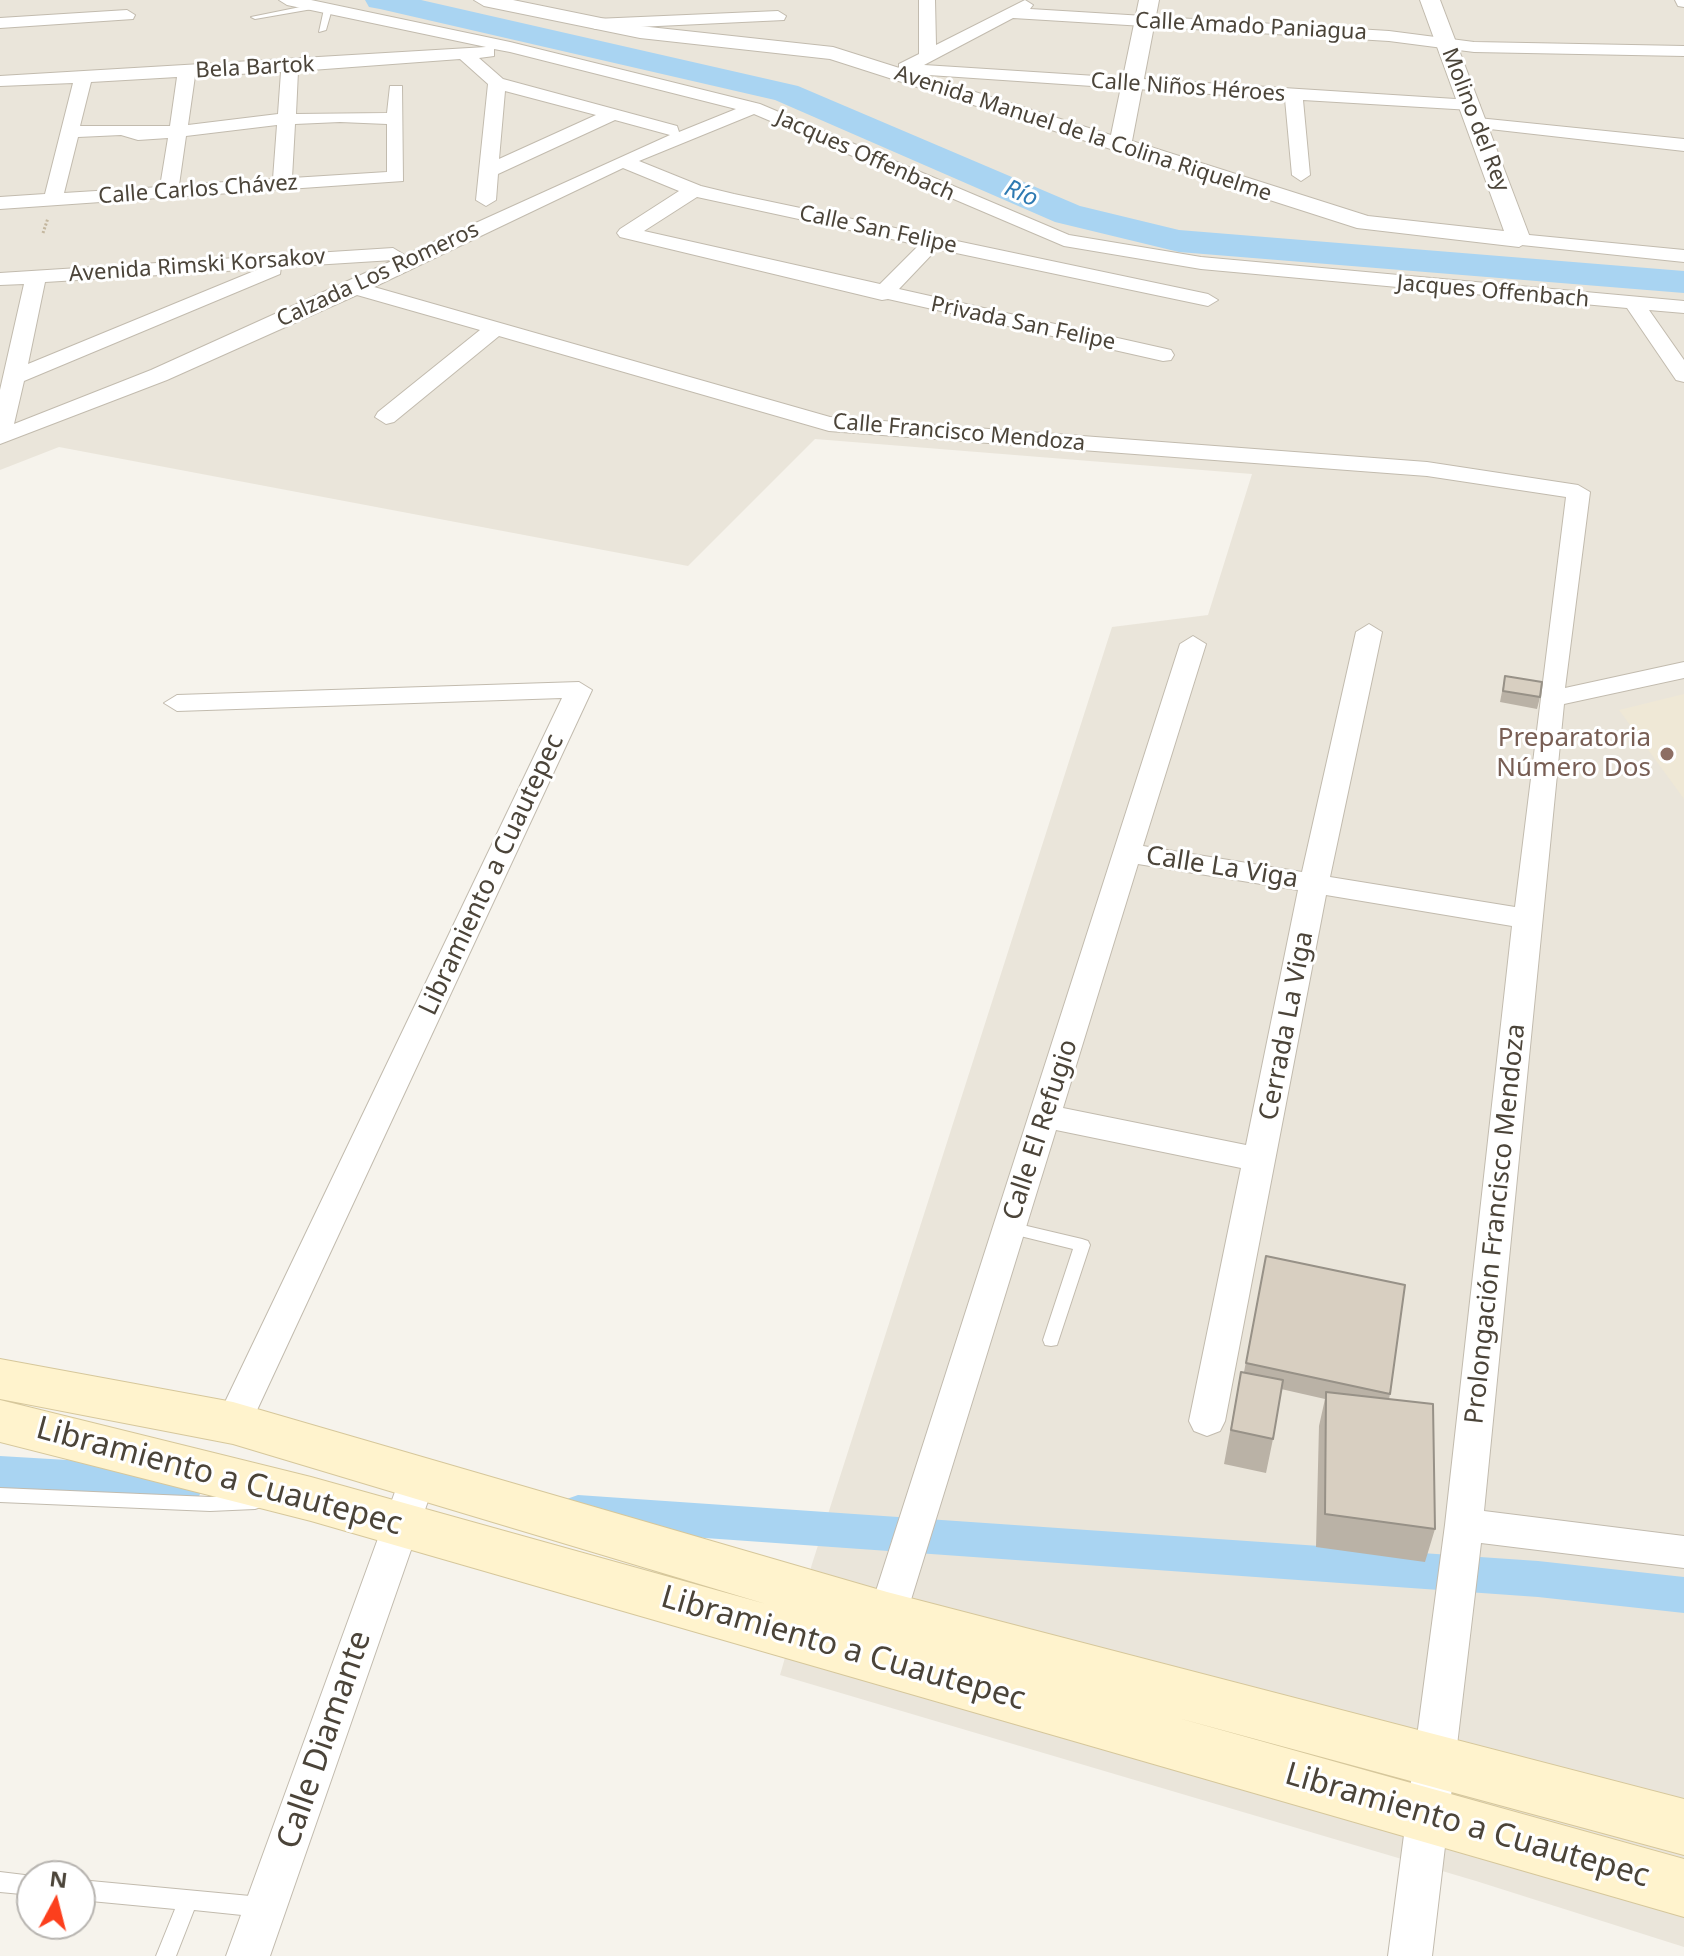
<!DOCTYPE html>
<html>
<head>
<meta charset="utf-8">
<style>
	body { margin:0 }
	#map { position:relative; width:1684px; height:1956px; overflow:hidden; background:#f6f3ec; font-family:"Noto Sans",sans-serif }
	canvas { display:block }
	.north { position:absolute; left:16px; top:1860px; width:80px; height:80px; box-sizing:border-box; background:#fff; border:2px solid #b7b4b0; border-radius:50%; rotate:7deg; font-size:22px; font-weight:700; line-height:32px; text-align:center; color:#4b4439 }
	.north::after { content:''; display:block; margin:auto; width:28px; height:36px; background:#fc3f1d; clip-path:polygon(50% 0,100% 100%,50% 72%,0 100%) }
</style>
</head>
<body>
<div id="map">
<canvas width="1684" height="1956"></canvas>
<div class="north">N</div>
</div>
<script>
const ctx = document.querySelector('canvas').getContext('2d');
ctx.lineJoin = 'round';
function fill(path, color) { ctx.fillStyle = color; ctx.fill(path, 'evenodd'); }
function strokePath(path, color, width, dash) { ctx.strokeStyle = color; ctx.lineWidth = width; ctx.lineCap = dash ? 'butt' : 'round'; ctx.setLineDash(dash || []); ctx.stroke(path); }
function drawText(font, color, halo, rows, align = 'center') {
  ctx.font = font + ' "Noto Sans",sans-serif'; ctx.lineWidth = 6; ctx.setLineDash([]); ctx.textBaseline = 'middle'; ctx.strokeStyle = halo; ctx.fillStyle = color; for (const [text, x, y, turn = 0] of rows) {
    ctx.save(); ctx.translate(x, y); ctx.rotate((+turn || 0) * Math.PI / 180); ctx.textAlign = isNaN(turn) ? turn : align; if (halo) ctx.strokeText(text, 0, 0); ctx.fillText(text, 0, 0); ctx.restore();
  }
}
const residential = new Path2D(`
	M0,0H1684V1947L1476,1881L780,1675L812,1564L1112,627L1208,615L1252,474L815,439L688,566L59,447L0,470Z`);
const education = new Path2D(`
	M1684,694V799L1619,710Z`);
const canal = new Path2D(`
	M0,1456L185,1467L199,1472L205,1484L199,1496L185,1501L0,1488Z
	M578,1495L1538,1561L1684,1577V1613L1538,1597L578,1529L564,1524L558,1512L564,1500Z`);
const river = new Path2D(`
	M365,0H421L798,86L1080,206L1179,230L1684,271V293L1179,252L1055,222L775,100L380,9L369,7Z`);
const path = new Path2D(`
	M43,233L48,218`);
const service = new Path2D(`
	M315,4L319,6L318,8L255,19L251,17Z
	M328,7L332,9L326,30L319,32L324,9Z
	M1010,1222L1082,1239L1088,1241L1090,1245L1057,1345L1051,1346L1045,1345L1043,1340L1073,1249L1004,1232L1002,1228L1004,1224Z
	M0,1488L210,1497L255,1495L261,1497L264,1502L261,1507L255,1509L210,1511L0,1502Z
	M0,1872L33,1876L32,1895L0,1892Z
	M80,1880L261,1897L268,1900L271,1907L268,1914L261,1917L194,1910L176,1956H156L175,1909L80,1900Z`);
const minor = new Path2D(`
	M279,0H311L510,42L760,104L1069,235L1201,257L1684,301V313L1649,310L1684,360V382L1676,380L1627,308L1201,269L1064,246L754,114L639,161L701,186L734,194L1208,294L1218,300L1208,306L937,249L899,289L1171,350L1174,355L1171,360L1163,361L888,299L882,300L620,237L617,233L620,229L679,191L623,168L374,287L830,417L1427,462L1578,485L1590,492L1565,688L1684,662V678L1564,704L1484,1511L1684,1536V1568L1481,1543L1432,1956H1388L1445,1525L1512,926L1326,895L1225,1421L1220,1431L1207,1436L1194,1431L1189,1421L1241,1168L1056,1130L906,1616L901,1628L887,1633L873,1628L868,1616L1180,644L1193,636L1206,644L1143,846L1302,872L1356,632L1369,624L1382,632L1330,877L1515,907L1566,497L1427,476L829,431L499,336L394,422L386,424L375,417L378,412L480,330L357,295L167,380L0,444V390L24,284L0,285V273L393,248L403,254L393,260L281,267L280,274L24,381L14,424L151,370L670,135L615,120L498,174L496,200L486,206L476,200L488,84L460,59L298,71L296,114L387,113L390,86H402L403,181L0,209V197L45,194L73,83L0,86V76L486,47L287,5ZM494,49L510,52L736,109L679,132L677,126L503,79L479,58L494,56ZM281,72L278,114L188,125L195,76ZM177,77L170,126H80L91,82ZM505,91L596,115L499,159ZM340,122L387,124V172L292,178L295,124ZM277,125L273,179L179,185L186,136ZM121,135L138,140L168,138L160,187L64,193L78,137ZM697,197L919,245L880,284L644,231ZM259,269L28,364L45,282ZM1138,864L1298,890L1246,1145L1063,1108Z
	M919,0H935L936,45L1025,0L1033,5L1030,9L1389,31L1474,42L1684,46V56L1474,52L1389,41L1013,18L924,65L1471,100L1480,105L1471,110L1303,100L1310,175L1301,181L1292,175L1285,99L899,73V64L919,54Z
	M1675,0H1684V7L1678,6Z
	M127,10L135,15L133,19L0,28V18Z
	M778,11L786,16L784,20L595,29L587,24L595,19Z
	M1478,118L1684,139V151L1472,127V119Z
	M1519,234L1684,250V262L1512,244L1509,240Z
	M579,682L592,690L251,1423L246,1433L233,1438L220,1433L215,1423L562,698L177,711L164,703L177,695Z
	M418,1463L431,1467L436,1478L270,1956H226L400,1478L405,1467Z`);
const tertiary = new Path2D(`
	M474,0H513L640,26L833,47L1111,135L1139,0H1159L1132,141L1368,216L1504,231L1420,0H1440L1531,240L1519,247L1357,228L830,59L640,38L484,6Z`);
const secondary = new Path2D(`
	M0,1359L233,1402L887,1592L1684,1799V1855L1178,1718L1684,1859V1917L311,1521L0,1442V1400L311,1477L766,1604L233,1444L0,1399Z`);
const wall = new Path2D(`
	M1505,676L1540,697L1537,709L1500,702Z
	M1266,1256L1390,1394L1389,1399L1435,1529L1425,1562L1316,1547L1319,1426L1325,1399L1281,1389L1273,1439L1266,1473L1224,1464L1241,1372H1244Z`);
const building = new Path2D(`
	M1505,676L1542,682L1540,697L1503,691Z
	M1266,1256L1405,1285L1390,1394L1246,1363Z
	M1241,1372L1283,1380L1273,1439L1231,1430Z
	M1326,1392L1433,1404L1435,1529L1325,1514Z`);
const markers = [
	[1667,754,8,"#8d6e63"]
];
const farStreetnames = [
	["Calle Amado Paniagua",1251,27,3],
	["Bela Bartok",255,68,-3],
	["Calle Niños Héroes",1188,88,4],
	["Molino del Rey",1475,120,69],
	["Avenida Manuel de la Colina Riquelme",1083,134,18],
	["Jacques Offenbach",865,156,24],
	["Calle Carlos Chávez",198,190,-4],
	["Calle San Felipe",878,230,12],
	["Avenida Rimski Korsakov",197,266,-4],
	["Calzada Los Romeros",378,275,-25],
	["Jacques Offenbach",1493,292,5],
	["Privada San Felipe",1023,324,12],
	["Calle Francisco Mendoza",959,433,5]
];
const farWaternames = [
	["Río",1021,194,23]
];
const educationNames = [
	["Preparatoria",1651,739],
	["Número Dos",1651,769]
];
const streetNames = [
	["Calle La Viga",1222,868,9],
	["Libramiento a Cuautepec",492,875,-65],
	["Cerrada La Viga",1287,1026,-79],
	["Calle El Refugio",1041,1130,-72],
	["Prolongación Francisco Mendoza",1496,1224,-84]
];
const nearStreetnames = [
	["Libramiento a Cuautepec",219,1477,15],
	["Libramiento a Cuautepec",843,1649,16],
	["Calle Diamante",325,1740,-71],
	["Libramiento a Cuautepec",1467,1826,16]
];
fill(residential, '#eae5da');
fill(education, '#efe8d6');
fill(canal, '#a9d4f2');
fill(river, '#a9d4f2');
strokePath(service, '#c2bbae', 2);
strokePath(minor, '#c2bbae', 2);
strokePath(tertiary, '#c2bbae', 2);
strokePath(secondary, '#d6c79b', 2);
strokePath(path, '#c4b79f', 3, [2, 2]);
fill(service, '#fff');
fill(minor, '#fff');
fill(tertiary, '#fff');
fill(secondary, '#fff3cd');
fill(wall, '#bab2a6');
fill(building, '#d8cfc1');
strokePath(building, '#979187', 2);
for (const [x, y, r, color] of markers) { const dot = new Path2D(); dot.arc(x, y, r, 0, 2 * Math.PI); ctx.fillStyle = color; ctx.fill(dot); strokePath(dot, '#fff', 3); }
drawText('22px', '#4b4439', '#fff', farStreetnames);
drawText('italic 24px', '#2e7ab2', '#fff', farWaternames);
drawText('26px', '#785e54', '#fff', educationNames, 'right');
drawText('26px', '#4b4439', '#fff', streetNames);
drawText('32px', '#4b4439', '#fff', nearStreetnames);
</script>
</body>
</html>
